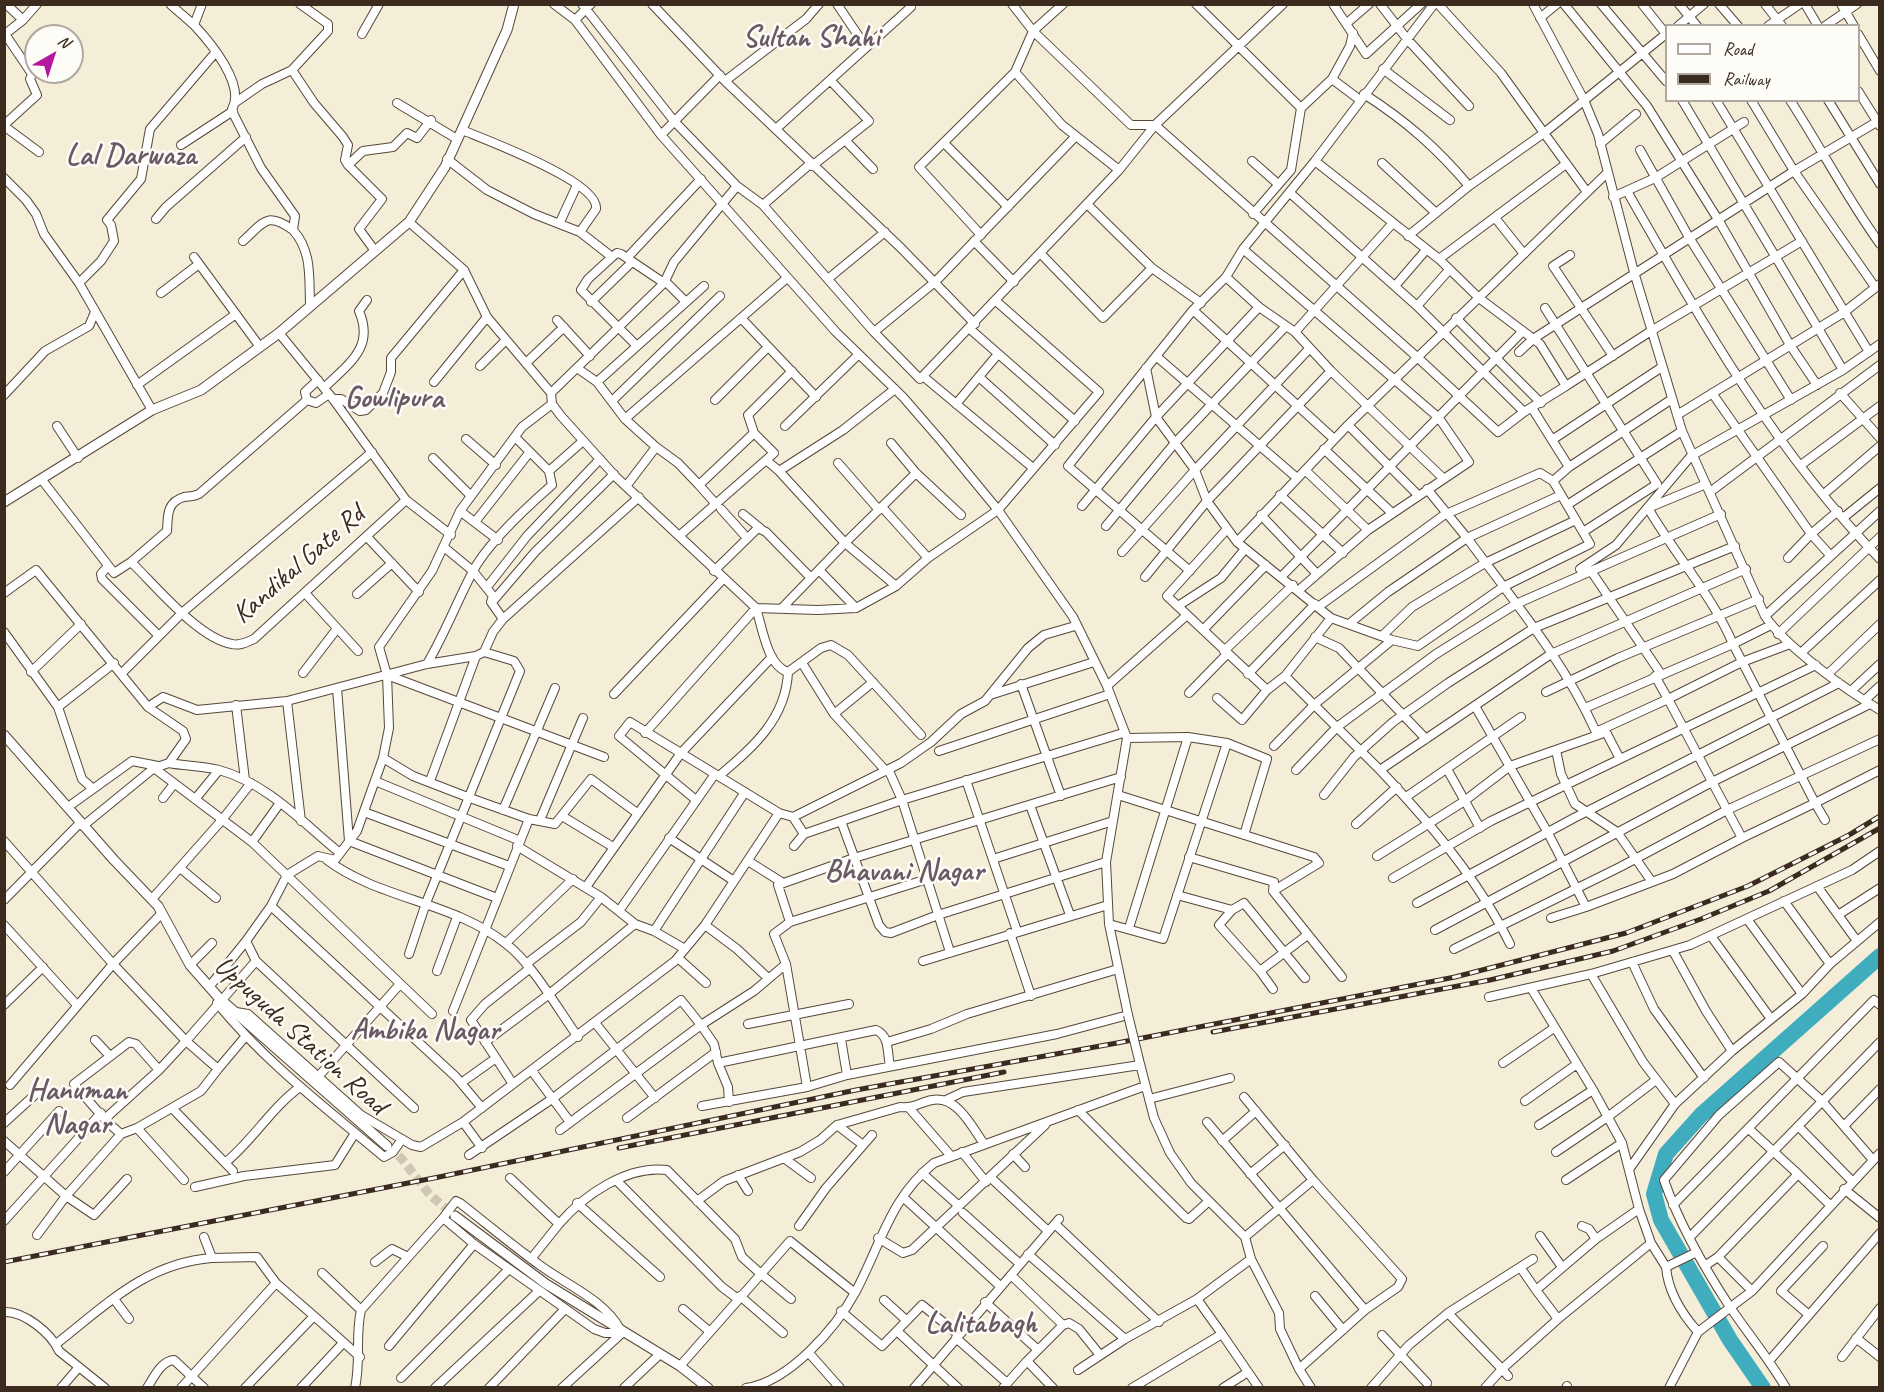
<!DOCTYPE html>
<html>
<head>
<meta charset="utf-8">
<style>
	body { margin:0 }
	#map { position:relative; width:1884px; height:1392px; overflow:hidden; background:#f4edd8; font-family:Caveat,sans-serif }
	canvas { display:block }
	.frame { position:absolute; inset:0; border:6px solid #3b2a1e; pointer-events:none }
	.legend { position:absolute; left:1665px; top:24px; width:195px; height:78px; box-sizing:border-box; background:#fdfcf7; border:2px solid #afa8a0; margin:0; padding:8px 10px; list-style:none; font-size:18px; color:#3b2a1e }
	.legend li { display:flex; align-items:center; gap:12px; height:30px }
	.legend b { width:30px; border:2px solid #afa8a0 }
	.north { position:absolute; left:24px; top:24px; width:60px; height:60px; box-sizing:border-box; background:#fdfcf7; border:2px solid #afa8a0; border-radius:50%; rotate:39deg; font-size:16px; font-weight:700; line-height:24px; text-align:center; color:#3b2a1e }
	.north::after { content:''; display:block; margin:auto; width:21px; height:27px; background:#b5179e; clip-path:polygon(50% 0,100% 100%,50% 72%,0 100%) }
</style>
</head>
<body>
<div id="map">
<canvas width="1884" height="1392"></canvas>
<div class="frame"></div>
<ul class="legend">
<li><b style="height:8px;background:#fff"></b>Road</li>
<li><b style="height:8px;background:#3b2a1e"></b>Railway</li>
</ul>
<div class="north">N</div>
</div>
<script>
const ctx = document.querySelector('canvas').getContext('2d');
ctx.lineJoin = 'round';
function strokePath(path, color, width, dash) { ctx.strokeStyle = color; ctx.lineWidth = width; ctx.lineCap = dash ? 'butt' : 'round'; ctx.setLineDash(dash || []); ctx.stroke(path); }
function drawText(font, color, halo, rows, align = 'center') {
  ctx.font = font + ' Caveat,sans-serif'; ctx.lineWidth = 5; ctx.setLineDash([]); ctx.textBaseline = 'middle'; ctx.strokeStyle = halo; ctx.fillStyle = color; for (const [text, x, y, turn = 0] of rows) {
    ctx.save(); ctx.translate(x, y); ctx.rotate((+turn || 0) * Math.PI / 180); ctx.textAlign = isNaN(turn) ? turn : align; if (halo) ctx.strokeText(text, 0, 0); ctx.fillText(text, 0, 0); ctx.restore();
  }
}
const river = new Path2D(`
	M1763,1388L1730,1340L1680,1253L1661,1220L1654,1194L1666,1154L1701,1115L1880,956`);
const tertiaryTunnel = new Path2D(`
	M388,1147L401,1158L430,1195L455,1216`);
const minor = new Path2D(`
	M6,4L23,20L37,4
	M202,4L194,25C210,42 246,85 232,109L234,115L261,168L295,216L293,230C312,251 309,277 310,304
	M554,4L575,20L661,135L836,332L903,397L942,442L998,510L1073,617L1107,686L1127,738L1106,862L1109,924L1128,1015L1057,1034L847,1075L807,1087L702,1106
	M582,4L674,121L737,186L763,205L874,332L920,379L1119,170L1155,125L1283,4
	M652,4L725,81L901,248L975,324
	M837,4L866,47
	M1012,4L1033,31L1131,125H1155L1417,357L1498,432L1524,412L1566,386L1540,344L1479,298L1439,259L1315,161
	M1196,4L1301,108
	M1333,4L1366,54L1421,4
	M1380,4L1407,39L1469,106
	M1438,4L1501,73L1544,133L1666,34L1642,4
	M1533,4L1584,100L1598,134L1634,272L1682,431L1765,616C1786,647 1846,690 1880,710
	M1564,4L1647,106L1719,221L1790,345L1817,385
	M1601,4L1666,81
	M1679,4L1697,26
	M1719,4L1738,26
	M1765,4L1782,26
	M1805,4L1818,26
	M1841,4L1854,26
	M171,5L194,25
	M1540,18L1557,4
	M575,20L591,4
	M1347,23L1369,4
	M1678,26L1704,4
	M1768,26L1800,4
	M1825,26L1857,4
	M362,34L379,4
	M1858,34L1880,71
	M1383,69L1450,120
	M292,70L314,103L343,137L348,145L345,160L348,165L382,199L359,229L375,251
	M1015,72L1062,125L1119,170
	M1332,79L1360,100
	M725,81L806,19L819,4
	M1858,91L1880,126
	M1364,94C1406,121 1437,148 1469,186L1408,236
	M1682,100L1843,370
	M1716,100L1869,352
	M1751,100L1794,171L1875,287
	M1790,100C1821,148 1847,198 1880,244
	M1828,100L1880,184
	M236,102L262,84L292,70L328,31V24L300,4
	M397,103L457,139
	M4,125L37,95L30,79L32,74L5,34L23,20
	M4,126L39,152
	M777,128L911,7
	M661,135L720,75
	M845,140L873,169
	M944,143L1008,207
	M1600,144L1636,114
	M181,145L233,111
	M1640,150L1690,239L1791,400
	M447,159L487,190L534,214L580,232L596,209C600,182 486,140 462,130
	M1252,161L1278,184
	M1382,163L1436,213
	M348,165L363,151L393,147L407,133L417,138L431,120
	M812,166L869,121L830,80
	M4,178L26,200L36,214L44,234L79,283L152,410
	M1469,186L1544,133L1587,192
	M1627,191C1700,319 1776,453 1880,559
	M1290,193L1417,306L1524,412
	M1613,197L1655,178L1744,122
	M1087,204L1152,268L1201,303
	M763,205L810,164
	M1253,214L1291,170L1301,108L1332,79L1350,46L1353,33
	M156,219L166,207L246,137
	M1496,219L1524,254
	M409,222L464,270L487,317L551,393L664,283L674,262L737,186
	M560,222L577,185
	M580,232L612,257L588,279L581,290L637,346
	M981,235L919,167L1015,72L1033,31L1063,4
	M243,241C264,222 267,211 293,230
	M974,241L1014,282
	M1243,249L1439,418L1469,462L1368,530L1299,590
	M1041,254L1103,318L1152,268
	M1570,255L1553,266L1613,356
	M194,257L260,347
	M612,257L617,253L621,254L664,283
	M627,258L701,179
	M1439,259L1566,164
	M1226,277L1259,307L1295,332L1331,371L1443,478
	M829,278L885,232
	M665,281L685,301
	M79,283L101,261L114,241L111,225L107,220L141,179L150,129L215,53
	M1395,286L1426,250
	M161,293L199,264
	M591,302L632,262
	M1417,306L1449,270
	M1545,308L1657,484L1583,532
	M1193,310L1334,439
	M741,318L816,397
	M1456,318L1541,403
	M557,320L590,356
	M970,329L1075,421
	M874,332L935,282L1076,136
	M1295,332L1392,224
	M279,333L333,399L406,500L451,535
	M1519,352L1533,339L1794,171L1880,120
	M1156,356L1297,478
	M526,363L564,327
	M480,366L506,340
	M577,368L597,382L625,419L656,447L678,463L699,485L754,433L774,453L679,536
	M1146,368L1156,417L1195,470L1207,501L1237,542L1331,618L1392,640L1418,646L1503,587L1590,544L1553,481L1540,473L1444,515L1318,607
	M924,377L1033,468
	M979,377L1055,445
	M318,380L305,392L307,400L316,403L329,394
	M434,382L487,317
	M597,382L704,286
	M137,385L236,314
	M1566,386L1651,331L1802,241
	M324,388C348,364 375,348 359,311L367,300
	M551,393L552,404L561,416L616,477L756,608L818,610L856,608L896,586L845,543L781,609
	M1712,393L1811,534L1838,511
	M1840,393L1880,438
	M4,395L45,351L89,326L95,312
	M333,399H341L360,411L366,410L383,393L391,372V358L464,270
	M715,400L768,347
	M612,401L720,296
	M956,404L998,354
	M1532,408L1569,467
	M1677,415L1843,313L1880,284
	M625,419L787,278
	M1348,425L1418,495
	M57,426L78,458
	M785,426L858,355
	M754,433L748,415L792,371
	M466,439L496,465
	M1552,440L1662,367
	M891,443L916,473L961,515
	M1324,449L1392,513
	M433,458L471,496
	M766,460L779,471L843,430L895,389
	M838,463L879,510
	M1801,465L1880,406
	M1305,470L1368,530
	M549,471L583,441
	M779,471L845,543L916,473
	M42,480L114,573L131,562C155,585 199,639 232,644C240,646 247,642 254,639L406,500
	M1553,481L1569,467L1672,399
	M1706,484L1648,508C1675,555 1712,595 1733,644L1771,625
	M627,485L656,447
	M699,485L715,503
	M1427,489L1467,538L1561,495
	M1710,492L1880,365
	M1824,494L1880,446
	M1280,495L1343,553
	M1567,505L1682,431
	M1082,506L1156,417L1259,307
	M882,507L928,558
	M721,509L747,538
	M460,511L498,540
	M743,514L760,528
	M1261,515L1317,574
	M1843,518L1880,488
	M475,522L529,453
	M1106,526L1174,444L1285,327
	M1227,529L1167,596L1267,690
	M368,538L419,592
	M1237,542L1348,425L1607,173
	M1122,552L1195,470L1309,349
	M1788,558L1811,534L1830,555
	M131,562L167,531C168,517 166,502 184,497C189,496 193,497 199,494L307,400
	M108,566L101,574L102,579L159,636
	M1580,569L1616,545L1691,456L1843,370L1880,344
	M819,570L856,608
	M714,571L758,528L766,532L811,578
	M1190,571L1068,466L1193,310L1226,277L1243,249L1315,161L1434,4
	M1591,571L1661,674
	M1145,577L1207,501L1331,371
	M1281,577L1523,331
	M896,586L928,558L998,510L1099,392L996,301
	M487,587L527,536L600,459
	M4,593L36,570L148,707L183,731L186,739L169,763L154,768
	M305,593L358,651
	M357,594L392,563
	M493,601L535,552L614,474
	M1178,606L1221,578L1245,549
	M1765,616L1880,511
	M503,619L639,497
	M1349,624L1388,592L1467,538C1513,600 1564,661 1596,732H1606L1620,759L1816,665
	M1203,630L1266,565
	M4,632L58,707L82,779L92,788
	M1778,634L1880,537
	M1382,636L1412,607L1485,563L1576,520
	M1315,637L1339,648L1426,739
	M1224,651L1293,585
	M1802,652L1880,580
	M802,663L834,714L886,771
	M427,664C444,635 456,604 472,573C486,545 528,506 552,485L549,471L515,437
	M31,672L81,624
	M122,673L183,612L372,452
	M303,673L336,630
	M1248,674L1315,604
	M1828,674L1880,624
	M387,675L604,757
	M1285,676L1380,770
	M1655,676L1668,699L1742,662L1790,644
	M1021,684L1061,796
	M1107,686L1187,615
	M337,688L349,841L497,898
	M1851,691L1880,664
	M1546,692L1618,658L1759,599
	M1189,693L1227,654
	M614,694L723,579
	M990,695L1094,662
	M1217,698L1242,720L1267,690L1285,676L1331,618
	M1865,700L1880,686
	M287,701L301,821
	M236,705L245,780
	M1475,706L1548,833L1586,907L1673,874L1742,838
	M58,707L114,663
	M148,707L163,697L197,710L287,701L427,664L476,656L484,652L493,632L503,619L491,602L493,596L473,571L445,548
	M1585,708L1733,644L1815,803L1742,838L1668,699L1596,732
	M834,714L873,682
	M645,733L756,608C762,626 767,666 788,672L821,648L831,645L848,655L921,735
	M1127,738L1188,737L1227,743L1267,759L1244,835
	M1274,746L1314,705L1392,640
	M1556,750L1561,774L1575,804L1617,832L1652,882
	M939,751L1110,694
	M383,758L413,776L470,798L529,819L555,824L591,779L637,813
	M169,763C185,766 203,766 219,770C267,783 303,823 340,853
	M1447,769L1480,828
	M1296,770L1337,727L1436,654L1516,604L1721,514
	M889,771L902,800L950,952
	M719,776C753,747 786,719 788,672
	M966,780L1017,931
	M375,781L518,840
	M430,781L476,656
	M1118,795L1314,857L1319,863L1273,891
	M1324,795L1354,757L1393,722L1448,683L1534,628L1735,546
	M1406,797L1521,717
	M163,798L174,784
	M196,798L219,770
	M696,800L619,736L630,722L779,813L793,817L901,763L931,742L961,714L985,701L1028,648L1044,635L1075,626
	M1030,805L1070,915
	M68,807L132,761L158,766
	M503,810L555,688
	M364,812L509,866
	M562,816L613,847
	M793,817L804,834L902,800L1123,733
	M540,820L583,718
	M1825,820L1815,803L1880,770
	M841,821L879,925L885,932L891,933L938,915L1106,862
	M1356,824L1397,787
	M83,826L154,768L252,842L432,1014
	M669,838L734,881
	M4,841L113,964L162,913
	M252,842L280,803
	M517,846L601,897L635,924L654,931L685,949
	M794,846L804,834
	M1377,856L1463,802L1510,766L1601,734
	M1189,857L1274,882L1273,891L1342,977
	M993,859L1113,821
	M327,860C379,899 453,902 505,943C533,964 557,1008 578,1037
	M748,861L783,883
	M180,868L216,898
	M940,875L790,922L778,885L854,858L1121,777
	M1393,878L1491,821L1620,759
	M1817,886L1857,941
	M586,887L681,753L772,657
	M1177,895L1232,910
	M152,899L222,820L251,783
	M4,900L81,822
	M1784,901L1830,964
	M1417,903L1574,818L1839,683
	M271,906L456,1077L482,1108
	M619,911L715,774
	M1838,915L1880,888
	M1551,918L1586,907
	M1747,919L1802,994
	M790,922L774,934L786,964L807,1087
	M1109,924L1163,939L1227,743
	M4,925L77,1005
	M705,925L737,949L768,978
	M1129,928L1188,737
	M1435,930L1712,782L1870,704
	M654,931L745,792
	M1010,933L1031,996
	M1711,936L1771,1019
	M506,943L573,879
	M1510,944C1478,879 1429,822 1380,770L1551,654L1746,569
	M1454,949L1620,867L1727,810L1880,739
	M1673,951L1706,1011L1732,1051
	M409,954L426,903L520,671L514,661L484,652
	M678,958L706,983
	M256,961L414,1108
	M923,961L1108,905
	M1632,962L1654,1009L1704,1078
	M526,964L581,922L601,897
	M190,965L212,943
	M437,971L457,917
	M1260,971L1273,989
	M1591,974L1643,1062L1675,1104
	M1305,978L1244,903L1232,910L1219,925L1260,971L1306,936
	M209,987L246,941
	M1531,988L1593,1090L1622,1143L1639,1209L1651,1243L1666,1267L1697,1252
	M1489,997L1591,974L1690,945L1852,870L1880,851
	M217,1003C265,1062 326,1108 384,1157L393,1152L402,1139
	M4,1005L43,967
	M453,1011L529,819
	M236,1012L248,1014L361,1115L412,1145L421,1147L463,1122L675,961L705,925L779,813
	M596,1024L655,1098
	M748,1024L849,1004
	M841,1039L847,1075
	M95,1040L109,1055
	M485,1042L548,995L635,924
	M887,1042L931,1029L967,1014L1118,969
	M1139,1060L1154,1118L1170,1153L1191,1183L1245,1237L1251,1259L1279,1313L1280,1329L1299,1369L1311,1388
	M718,1063L714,1044L701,1025L754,991L786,964
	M1503,1063L1554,1028
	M218,1069L201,1091L137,1128L121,1134L107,1122L108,1116L159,1070L186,1041L218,1069L245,1037
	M532,1071L570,1122
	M317,1078L400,984
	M461,1083L496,1058
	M513,1084L471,1020L485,1004L529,969
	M10,1085L113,964L186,1041L256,961L246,941L271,906L287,875L318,856L335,860L357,831L383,758L389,728L387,675L379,647L432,571L460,511L522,427L552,404
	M1244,1097L1313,1180
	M1149,1099L1230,1078
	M946,1100L963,1092L1140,1065
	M1525,1101L1577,1064
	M729,1102L728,1087L718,1063L876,1030C890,1036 887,1053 890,1066
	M172,1108L233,1171
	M910,1109L951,1156
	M1078,1110L1186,1218L1189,1219L1209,1201
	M627,1118L716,1052
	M107,1122L74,1084L129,1042L136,1044L159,1070
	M463,1122L482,1148
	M1207,1122L1365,1310L1299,1369
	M4,1123L38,1092
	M837,1125L863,1145
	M1539,1125L1593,1090
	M1844,1126L1880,1089
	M1799,1127L1852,1181
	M137,1128L184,1180
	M1749,1129L1798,1174
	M4,1141L66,1196L121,1134
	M1222,1141L1256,1111
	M962,1152L986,1182
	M1556,1152L1609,1116L1656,1080
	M1013,1154L1025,1167
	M469,1155L552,1099L681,1000L701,1025L560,1130
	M784,1158L811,1178
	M226,1162C253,1140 271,1108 300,1087
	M1630,1168L1675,1104L1732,1051L1802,994L1830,964L1880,922
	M4,1172L59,1111
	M922,1173L959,1206
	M1250,1174L1285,1145
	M738,1175L748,1191
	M990,1177L1048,1231
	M510,1178L559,1224C584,1195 627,1165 667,1170L735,1239L742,1257L761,1274L680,1366
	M1566,1180L1622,1143
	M617,1181L722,1287L738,1299
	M195,1187L244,1176L335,1165L355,1133
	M1844,1189L1880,1218
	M903,1197L1000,1286
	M697,1201L724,1181L800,1152L820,1140L837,1125L900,1107C914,1109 920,1102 932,1100C957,1095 972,1127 984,1144
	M577,1203L660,1277
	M1673,1205L1874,1000L1880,1005
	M963,1213L1020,1264
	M443,1218L456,1201L460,1203C487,1224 513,1246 541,1266C567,1285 604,1300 620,1329
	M4,1221L101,1113
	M1055,1224L1159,1322
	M799,1226L826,1188L872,1135
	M1582,1226L1589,1229L1596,1239
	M37,1235L66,1196L94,1215L127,1179
	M1540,1236L1562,1267
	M1691,1236L1880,1042
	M204,1237L212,1258L257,1257L276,1283L314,1316
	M1245,1237L1313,1180L1402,1279L1398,1287L1365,1310
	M878,1238L903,1253L912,1250L1045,1125
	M1823,1246L1781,1291L1809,1315L1880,1233
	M1028,1254L1125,1339
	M1718,1257L1752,1291
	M531,1259L559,1224
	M375,1262L392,1249L408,1257
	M1706,1265L1718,1257L1798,1174L1830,1205
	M1520,1267L1536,1290L1596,1239L1639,1209
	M1666,1267C1668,1291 1682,1314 1698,1332L1752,1291L1880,1153
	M322,1273L361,1310
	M1011,1275L1059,1219
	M1536,1290L1558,1319L1651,1243
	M740,1296L783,1333
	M1315,1296L1343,1330
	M114,1299L129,1319
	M791,1299L761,1274L790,1241L855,1293
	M1197,1299L1222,1334
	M884,1300L906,1320
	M985,1302L1037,1349
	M683,1309L709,1331
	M841,1311L882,1346L922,1305L959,1335
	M4,1312C24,1311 51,1333 59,1351L105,1388
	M1448,1313L1533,1259
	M897,1331L958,1388
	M1382,1335L1427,1383
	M956,1338L1007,1383
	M1856,1338L1880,1357
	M56,1344C106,1305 146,1263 212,1258
	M389,1346L474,1244
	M809,1353L840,1388
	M1842,1357L1880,1308
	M1770,1360L1809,1315
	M1027,1361L1063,1325
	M1078,1370L1125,1339L1197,1299L1251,1259
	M401,1378L509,1269
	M61,1388L79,1367
	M147,1388C154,1377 161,1361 174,1360L204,1388
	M181,1388L276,1283
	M245,1388L314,1316L360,1357
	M301,1388L343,1343
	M355,1388C361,1361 355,1336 361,1310L443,1218L474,1244L594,1329L605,1333H622
	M435,1388L539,1291
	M489,1388L564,1310
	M562,1388L622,1333
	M624,1388L660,1354
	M746,1388C789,1382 836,1328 856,1291C881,1244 890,1198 934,1163L1145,1086
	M914,1388L1011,1275L1063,1325L1069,1323L1079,1329L1100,1355
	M1003,1388L1027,1361L1053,1388
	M1132,1388L1222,1334L1259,1388
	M1223,1388L1248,1372
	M1371,1388L1409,1345L1448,1313L1502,1369L1558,1319
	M1485,1388L1502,1369L1508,1376
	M1566,1388L1567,1386
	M1669,1388L1698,1332
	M1786,1388C1769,1359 1749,1335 1730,1307C1705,1269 1679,1223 1664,1180L1719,1115L1779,1062L1822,1101L1873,1160`);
const tertiary = new Path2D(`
	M4,502L152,410L201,390L279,333L409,222L445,167L507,30L514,4
	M4,735L114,860L158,906L190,965L220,999L387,1146
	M455,1216L546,1284L680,1366L708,1388`);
const rail = new Path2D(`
	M1213,1032L1490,980L1613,951L1701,919L1769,891L1880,828
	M619,1148L1004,1072
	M4,1262L439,1177L856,1090L1117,1043L1455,977L1626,933L1748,886L1849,835L1880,816`);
const minorBridge = new Path2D(`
	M1128,1015L1139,1060`);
const streetNames = [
	["Kandikal Gate Rd",299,565,-41],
	["Uppuguda Station Road",300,1036,42]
];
const neighbourhoodNames = [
	["Sultan Shahi",811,38],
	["Lal Darwaza",131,156],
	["Gowlipura",394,399],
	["Bhavani Nagar",904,872],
	["Ambika Nagar",425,1031],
	["Hanuman",77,1091],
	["Nagar",77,1125],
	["Lalitabagh",981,1324]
];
strokePath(river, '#40adbf', 16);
strokePath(tertiaryTunnel, '#cfc6b3', 9, [9, 4.5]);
strokePath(minor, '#57473a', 10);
strokePath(tertiary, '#57473a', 11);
strokePath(minor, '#fff', 8);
strokePath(tertiary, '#fff', 9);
strokePath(rail, '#3b2a1e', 5);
strokePath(rail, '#fdfcf7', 3, [9]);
strokePath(minorBridge, '#57473a', 10, []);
strokePath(minorBridge, '#fff', 8);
drawText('28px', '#3b2a1e', '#fdfcf7', streetNames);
drawText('bold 30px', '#6b5a65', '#fdfcf7', neighbourhoodNames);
</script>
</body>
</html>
